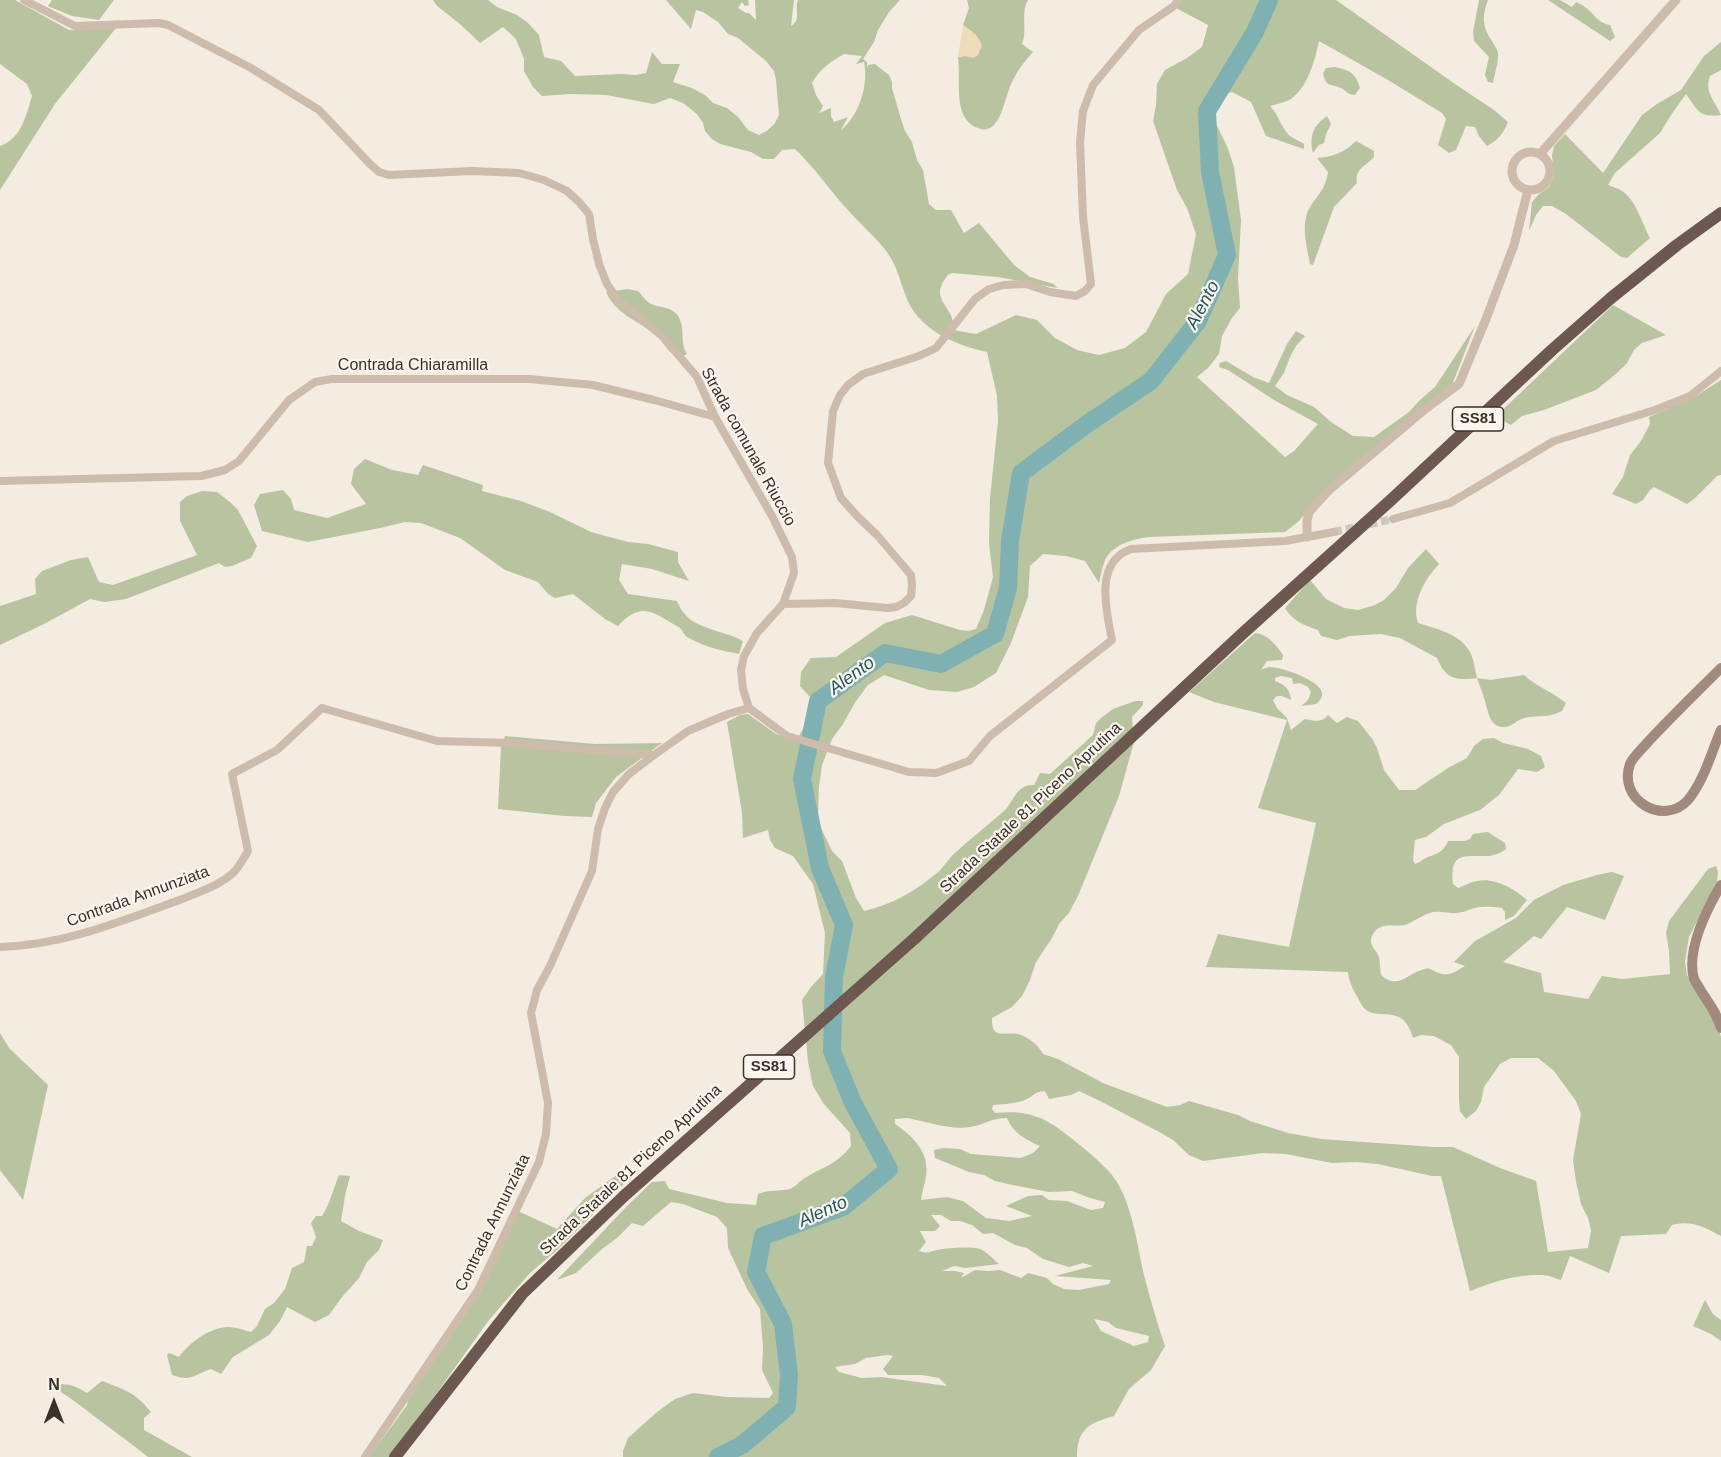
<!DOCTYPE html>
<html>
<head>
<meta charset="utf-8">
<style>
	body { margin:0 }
	#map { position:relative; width:1721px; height:1457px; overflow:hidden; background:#f4ebe1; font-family:Arial,sans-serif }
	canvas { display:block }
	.north { position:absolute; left:24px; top:1373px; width:60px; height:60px; -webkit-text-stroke:4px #fbf5ee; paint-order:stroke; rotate:0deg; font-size:16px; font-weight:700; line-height:24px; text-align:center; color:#3b302b }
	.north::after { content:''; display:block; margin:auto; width:21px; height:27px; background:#3b302b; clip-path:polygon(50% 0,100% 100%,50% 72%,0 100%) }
</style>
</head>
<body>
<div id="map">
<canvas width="1721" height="1457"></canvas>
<div class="north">N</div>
</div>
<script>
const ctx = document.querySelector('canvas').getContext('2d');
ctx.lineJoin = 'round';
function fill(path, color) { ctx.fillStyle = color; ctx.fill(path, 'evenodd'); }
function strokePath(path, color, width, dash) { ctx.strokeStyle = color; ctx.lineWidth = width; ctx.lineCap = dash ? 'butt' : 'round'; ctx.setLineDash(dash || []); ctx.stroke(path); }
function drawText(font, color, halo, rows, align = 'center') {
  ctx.font = font + ' Arial,sans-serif'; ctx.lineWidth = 4.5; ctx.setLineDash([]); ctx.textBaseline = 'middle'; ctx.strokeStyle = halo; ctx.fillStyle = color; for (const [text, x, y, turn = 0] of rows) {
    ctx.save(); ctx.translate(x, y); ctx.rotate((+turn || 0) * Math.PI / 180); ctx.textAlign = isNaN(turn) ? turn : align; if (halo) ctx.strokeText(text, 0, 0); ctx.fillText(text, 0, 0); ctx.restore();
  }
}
const green = new Path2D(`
	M0,0H15L69,30L116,28L55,104L0,190V146C21,139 26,116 32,96L27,84L0,64Z
	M52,0H114L99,20L72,16L48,6Z
	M433,0H488L497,7L517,15L527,22L539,35L544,57L561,61L575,76L621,74L636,75L646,73L652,52L662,64H680L673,82L692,88L705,95L713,103L727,108L738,117L748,130L759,135L768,130L775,123L779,115L776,80L774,71L766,61L738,38L728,34L718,22L703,12L696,10L691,29L666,0H748L749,5L745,6L742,2L738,8L746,13H749L756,20L755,0H794L791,26C802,20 794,10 798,0H900L889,12L878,30L874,42L863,59L867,62V68L868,65L875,64L889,75L892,82V88L901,119L905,131L912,142L917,160L923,170L929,204L936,210H951L964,233L979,223L1014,265L1030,277L1054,284L1057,288L998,277L952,273L948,275C926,301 957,306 953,330L976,334L1016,315L1037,320L1055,338L1077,350L1099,355L1125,348L1146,332L1166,294L1188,274L1196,234L1187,208L1177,190L1153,121L1156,105L1157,84L1165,70L1187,58L1202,47L1208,25L1176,8L1182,0H1336L1455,84L1494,110L1508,122C1503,134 1498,140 1487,146L1479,136L1475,127L1466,126L1456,150L1449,153L1438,145L1446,119L1442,113L1388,80L1319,41C1315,60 1307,90 1289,100C1283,103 1276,104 1270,106C1279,115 1281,128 1290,136C1294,139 1300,141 1304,144V149L1266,136L1251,102L1232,92L1222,95L1215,104V122L1227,146L1234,167L1241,220L1238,279L1240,308L1232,318L1222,336L1219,354L1208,368L1197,377L1285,457L1294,451L1318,424L1274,400L1228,370L1219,367L1220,363L1226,361L1253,377L1269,383L1287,344L1296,331L1305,336L1296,346L1290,357L1284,373L1275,386L1287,395L1314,407L1331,422L1353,436L1374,437L1409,412L1419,401L1435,387L1475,326L1452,385L1313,504L1298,522L1285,532L1149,537C1134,539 1118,543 1108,555C1103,561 1101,575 1099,583L1085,561L1066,556L1043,554L1030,566L1028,597L1011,643L996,673L974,687L957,692L929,690L884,675L868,685L856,701L843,724L832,739L822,765L819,786L818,817L821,828L832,851L842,861L856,898L864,911C893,904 914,892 937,873C944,867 948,859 955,853C971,838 988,825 1004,811C1014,802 1016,784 1034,785L1040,773L1050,774L1093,735L1096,723L1101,718L1113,709L1135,701H1143V705L1132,717L1134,742L1119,796L1078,896L1069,913L1059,924L1052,938L1036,962L1030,980L1022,996L1012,1007L992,1018C991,1042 1007,1030 1021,1035C1031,1039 1038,1045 1043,1054L1058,1059L1103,1083L1167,1107L1180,1105L1189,1101L1238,1115L1250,1121L1288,1133L1321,1139L1434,1147H1453L1500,1168L1536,1181L1548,1252L1588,1248L1591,1231L1588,1218L1581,1204L1576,1182L1573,1160L1581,1114L1576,1101L1554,1071L1538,1058H1511L1500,1064L1484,1087L1481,1102L1476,1111L1466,1119L1460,1111L1459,1100V1057L1451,1045L1434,1036L1421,1035L1413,1038C1403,1001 1379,1023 1364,1008C1361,1005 1359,999 1356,995C1352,987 1349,982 1348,972L1206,967L1218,934L1289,947L1316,823L1258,808L1287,720L1214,702L1189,692L1255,633C1268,634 1276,645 1283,655L1282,660L1267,661L1261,670C1263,669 1268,667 1270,667C1282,667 1326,682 1322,696C1321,699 1318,703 1316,704C1312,705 1306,705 1301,706C1307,702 1309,699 1311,692L1308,687L1300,683L1293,684L1292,678L1281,676L1275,678V681C1285,685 1290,689 1291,700L1282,696H1277L1273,700L1277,708L1287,718L1291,730L1305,719C1315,721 1322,723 1328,715L1337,723L1347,717L1358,721L1373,740L1377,748L1384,770L1399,790H1415L1448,768L1467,758L1474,746L1483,739L1494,738L1503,743L1528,749L1541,756L1545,767L1537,772L1518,769L1499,795L1480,810L1444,824L1426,837L1415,840L1413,860L1415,864C1418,863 1421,861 1424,859C1435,853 1442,855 1448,841H1465L1470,839L1473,834L1488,832L1505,843L1506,849C1501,853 1495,855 1489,856C1466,857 1449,850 1453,884L1458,888C1464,886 1470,882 1477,881C1494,877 1515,889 1527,900L1514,916L1505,920V912L1502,908C1494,907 1484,906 1475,908C1469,909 1463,913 1457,913C1447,914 1440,910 1430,913C1422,915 1412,923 1405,925C1393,927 1378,921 1372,936C1368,945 1376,949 1379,957C1380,962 1380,970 1381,975C1399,991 1408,972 1425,969C1430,968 1430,969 1434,971C1447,978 1453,973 1465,966L1454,962L1475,941L1516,918L1534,900L1563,885L1597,875L1612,872L1624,876L1605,920L1567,907L1541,939L1534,936L1503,962L1541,973L1544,992L1588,999L1602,976L1622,979L1670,974L1669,951L1666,933L1669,921L1708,869L1716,866L1718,872L1717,883L1689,937L1685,961L1687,975L1717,1024L1721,1037V1236C1703,1227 1693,1220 1672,1225L1666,1234L1621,1236L1609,1273L1570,1256L1561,1280C1555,1278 1548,1275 1542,1275C1518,1274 1492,1282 1470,1291L1441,1176H1432L1378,1164L1356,1162L1332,1163L1286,1154L1263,1153L1203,1161L1189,1155L1173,1140L1161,1133L1102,1102L1079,1091L1071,1095L1049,1099L1045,1091C1034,1092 1035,1095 1027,1099C1016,1104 1004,1104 993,1105L992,1109L995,1113C1029,1110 1045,1117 1071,1138C1084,1148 1101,1162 1112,1175C1132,1200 1137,1245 1144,1275C1150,1299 1157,1322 1165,1346L1151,1370L1129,1389L1114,1416C1090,1423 1077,1428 1077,1457H623V1451L628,1438L657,1412L675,1399L693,1393L727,1397L769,1398L773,1393L762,1370L763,1348L760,1309L747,1289L728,1248L727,1228L717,1217L683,1204L671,1202L643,1226L632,1223L617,1238L602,1249L576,1273L557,1280L627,1206L652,1182L665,1181L669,1189L727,1203L756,1205L758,1194C770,1189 778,1192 790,1189C796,1187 799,1181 805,1178C824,1166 835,1166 851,1146L850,1133L823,1103L813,1086L808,1062L802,1000L811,987L823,974L825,933L813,884L793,856L775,848L770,840L768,830L743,838L742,813L727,722L740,715L748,714L776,734L796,741L810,717L811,698L800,686L801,672L811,658L836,657L885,623L912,615L960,630L968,631L976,629L984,610L993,577L989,543L990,498L998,421L997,396L987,352C952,344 917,329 905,294C899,278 897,266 887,252C875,236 859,223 846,208C829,189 814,167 795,149L782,150L774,159H763L751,152L720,144L712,139L705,131L703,123L697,114L683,103L670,98L654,104L606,95L570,94L542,96L533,87L524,71V59L516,39L503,27L480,43L460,24L437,6ZM844,54L862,56L856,64L864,62C869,84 859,116 841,130L848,117L834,122L831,116V108L819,113L823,106L816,95L812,83C820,69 830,62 844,54ZM908,1118C927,1122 950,1130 970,1127C984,1125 991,1118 1007,1118C1012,1132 1026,1140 1040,1146L1033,1153L1021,1158L971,1154L960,1149L943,1148L934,1150L935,1158L969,1172L984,1175L995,1181L1008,1184L1049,1192L1072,1191L1090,1198L1105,1202L1103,1208L1091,1210L1067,1201L1049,1200L1042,1195L1028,1196L1006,1206L1032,1216L1009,1221L986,1218L963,1201L947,1197L921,1200C922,1191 925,1184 926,1176C930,1153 913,1136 895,1124V1119ZM931,1215H941L951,1221H960L972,1225L983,1234L993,1233L1015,1245L1027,1248L1043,1259L1069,1267L1083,1263L1093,1266L1055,1276L1111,1280L1109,1284L1079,1290L1064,1289L1053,1284L1047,1278L1028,1273L1021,1278L1000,1270L989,1271L975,1270L961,1278L964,1273L955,1271H942L954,1266L965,1268L999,1264C993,1259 987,1252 980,1249C971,1246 946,1248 937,1250C928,1252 929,1254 919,1251L926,1242L920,1231H935L940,1226ZM1094,1319L1108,1322L1116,1328L1149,1336L1148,1342L1134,1346L1101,1331ZM887,1355L893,1356L883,1369L888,1375H922L939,1378L947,1386L881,1377L862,1378L839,1372L835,1367L855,1364L866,1358Z
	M967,0H1028C1020,15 1028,29 1022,44L1033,52C1025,61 1017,71 1012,82C1005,94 1001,138 978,128C969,125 963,117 961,108C957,92 960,74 958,57L965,56L973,57L978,55L976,35L963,25L969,8Z
	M1479,0H1488C1482,16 1482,27 1492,41C1494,45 1498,50 1498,54C1499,61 1494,76 1493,83L1488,82L1485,75L1489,57L1474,41L1473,32Z
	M1548,0H1560L1572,7L1576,2C1579,4 1583,5 1585,7C1595,14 1596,22 1610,25L1615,37L1610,41Z
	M1721,42V70L1710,76C1704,92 1715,101 1721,115C1698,118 1698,110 1686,94L1671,115L1660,133L1615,173L1608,185C1612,187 1618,188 1622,191C1636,200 1642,223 1650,238L1627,258L1621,257L1566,214L1552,206H1543L1536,215L1529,231L1532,202L1539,194L1549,187L1554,177L1552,155L1554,146L1565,134L1603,173L1642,115L1657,104L1681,90L1704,56Z
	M1335,67C1349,70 1356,73 1360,88L1355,95C1347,95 1347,91 1341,88C1330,83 1326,88 1323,73L1326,68Z
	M1327,116L1331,124L1326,134L1324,143L1319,145L1313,153C1309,136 1313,126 1327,116Z
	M1356,141L1374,151V157C1366,166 1354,169 1357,183L1334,207L1313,265L1310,264C1307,247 1301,227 1308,211C1316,195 1325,192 1328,172L1317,158C1333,157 1345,152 1356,141Z
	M628,289L638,291C641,294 644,299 648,302C657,309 671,305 678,316C686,329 679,341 687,354L682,357L678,352H670C665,346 660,338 654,333C636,320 616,314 606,292Z
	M1613,305L1666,335L1642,343L1634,350L1627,363L1616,374L1596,390L1544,410L1522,416L1511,425L1495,417Z
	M1721,380V475L1717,476L1695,498L1687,504L1654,487L1650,490L1643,500L1636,504L1612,494L1623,477L1630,455L1641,441L1650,424L1649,417L1693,398Z
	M365,459L392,470L418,475L423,465L483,485L482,491L521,501L550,512L591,532L628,542L648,544L678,552V562L689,581L652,569L622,564L619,580L628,594L677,601C679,605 681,610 684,613C695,629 726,631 743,641L739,654C719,650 708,648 689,638C684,636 684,632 680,628C676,625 671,623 668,621C646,607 636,607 618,626L605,619L573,594L555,598L548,594L538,582L505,570L460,538L421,523L405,522L380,528L308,542L262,531L254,505L260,494L283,490L291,499L294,510L327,518L366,504L351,484L354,469Z
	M202,491L217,492L230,502L238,510L257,546L251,558L232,566L225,567L219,563L126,599L104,602L90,599L46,623L0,645V606L36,594L35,579L42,571L71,560L88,557L99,582L113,585L197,555L180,521V502L187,496Z
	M1426,549L1439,564C1425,579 1411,602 1418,623C1437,629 1462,634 1471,654C1474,661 1475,670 1477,678L1490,680L1524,675C1537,687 1553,692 1566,703L1562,711C1546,719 1535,714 1521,719C1516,721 1511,727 1505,727C1491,728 1489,715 1486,705C1484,696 1480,687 1477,678C1455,681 1446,679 1437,658L1400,638L1381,634L1350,636L1337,640L1321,636L1318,630C1303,625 1293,621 1285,608L1310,580L1326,599L1344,608L1358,610L1375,605L1384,600L1396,588L1408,568Z
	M505,736L595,744L662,743L616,777L596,803L592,817L564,816L498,809L501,747Z
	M0,1033L9,1048L48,1085L23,1200L0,1170Z
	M621,1172L627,1174L629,1179L557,1250L530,1273L489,1320L391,1457H369L407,1405L408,1400L482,1284L518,1211L557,1229L585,1198Z
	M339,1175L350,1176L345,1196L341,1221L359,1231L383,1240L379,1250L367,1262L359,1278L342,1297L329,1315L315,1322L287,1307L280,1321L269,1335L233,1357L221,1374L211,1369C193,1375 192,1382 172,1375L167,1355L169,1353L179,1357C190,1342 209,1328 228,1327C235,1327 244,1330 251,1332L257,1326L265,1309L274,1303L285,1289L292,1268L304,1262L307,1246H312L316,1237L311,1223L316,1216H322C330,1204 333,1189 339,1175Z
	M1705,1300L1713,1314L1721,1320V1341L1711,1334L1693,1326Z
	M102,1381C125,1390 135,1392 151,1412L144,1418V1430L192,1457H148C135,1446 120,1436 106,1425C88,1412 71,1397 51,1386C66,1382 74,1385 87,1393Z`);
const sand = new Path2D(`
	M963,25C971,31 979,36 982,46L978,55L973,58L965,56L958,57Z`);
const river = new Path2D(`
	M718,1457L742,1445L787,1407L789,1375L783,1324L756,1272L763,1236L843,1207L889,1169L853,1103L832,1051L834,977L844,925L820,868L802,779L818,701L885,653L941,664L995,634L1008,588L1010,541L1021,473L1087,424L1151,381L1198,321L1227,255L1210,172L1207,111L1255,32L1269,0`);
const minorTunnel = new Path2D(`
	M1334,532L1393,519`);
const minor = new Path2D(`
	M24,0L75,26L159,23L168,25L251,68L319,110L370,164L379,172L389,175L472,171L519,173L544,180L567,191L579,202L589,214L593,239L599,264L607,284L619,301L662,336L697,377L715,417L772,516L792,557L794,573L783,604L757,633L744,656L741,670L743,689L749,708L787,736L909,772L936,773L969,761L990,736L1112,640C1106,610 1094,562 1131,549L1285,541L1334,532
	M0,481L201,476L225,470L239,461L289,400L315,382L332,379H529L593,385L654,400L715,417
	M1393,519L1450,503L1554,441L1655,410L1690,396L1721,371
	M783,604L835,603L887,608L896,607L904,603L911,596L912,586L911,575L877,535L858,517L841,498L828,463L833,411L840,395L848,385L863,374L919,356L936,348L975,299L989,289L1004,285L1026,284L1050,292L1076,296L1085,291L1091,284L1083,217L1080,142L1083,111L1093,85L1139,30L1174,6L1178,0
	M0,947C62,945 117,923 174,902C192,895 222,885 235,871C240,865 244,858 248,851L232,774L277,750L322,708L437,741L511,743L654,755
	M365,1457L478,1290L539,1162L546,1134L548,1103L531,1013L537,990L550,966L592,871L598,829L605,808L613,792L629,774L654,755L688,731L728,714L749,708`);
const tertiary = new Path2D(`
	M1512 171a19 19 0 1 1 38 0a19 19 0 1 1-38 0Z
	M1540,154L1676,0
	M1307,537V521L1309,512L1329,490L1424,410L1459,384L1486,319L1514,245L1528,190`);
const secondary = new Path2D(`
	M1721,668C1696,693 1671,717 1647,743C1642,749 1633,757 1630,764C1617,800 1664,827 1688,800C1704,781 1711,753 1721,730
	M1721,885C1707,909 1686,951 1694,979C1696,983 1699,987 1701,991C1709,1003 1717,1014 1721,1028`);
const trunk = new Path2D(`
	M395,1457L522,1294L624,1196L914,939L1242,634L1391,500L1552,350L1611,298L1677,245L1721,213`);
const shields = [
	[1478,419,51],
	[769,1067,51]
];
const shieldNames = [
	["SS81",1478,419],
	["SS81",769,1067]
];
const streetNames = [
	["Contrada Chiaramilla",413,366],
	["Strada comunale Riuccio",748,447,61],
	["Strada Statale 81 Piceno Aprutina",1031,808,-43],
	["Contrada Annunziata",138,897,-20],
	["Strada Statale 81 Piceno Aprutina",631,1170,-43],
	["Contrada Annunziata",493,1223,-64]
];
const waterNames = [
	["Alento",1203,305,-62],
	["Alento",852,676,-36],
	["Alento",823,1212,-24]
];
fill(green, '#b8c4a0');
fill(sand, '#efdcb8');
strokePath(river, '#7fb0b2', 18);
strokePath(minorTunnel, '#cfc6bd', 8, [8, 4]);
strokePath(minor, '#cdbbac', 8);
strokePath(tertiary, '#cdbbac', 9);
strokePath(secondary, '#a18a7d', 10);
strokePath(trunk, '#6c584f', 12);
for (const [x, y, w] of shields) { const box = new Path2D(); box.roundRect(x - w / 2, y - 12, w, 24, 4.5); ctx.fillStyle = '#fbf5ee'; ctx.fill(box); strokePath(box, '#3b302b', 1.5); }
drawText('bold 15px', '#3b302b', null, shieldNames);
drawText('16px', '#3b302b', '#fbf5ee', streetNames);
drawText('italic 18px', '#1f5a5e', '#fbf5ee', waterNames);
</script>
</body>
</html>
